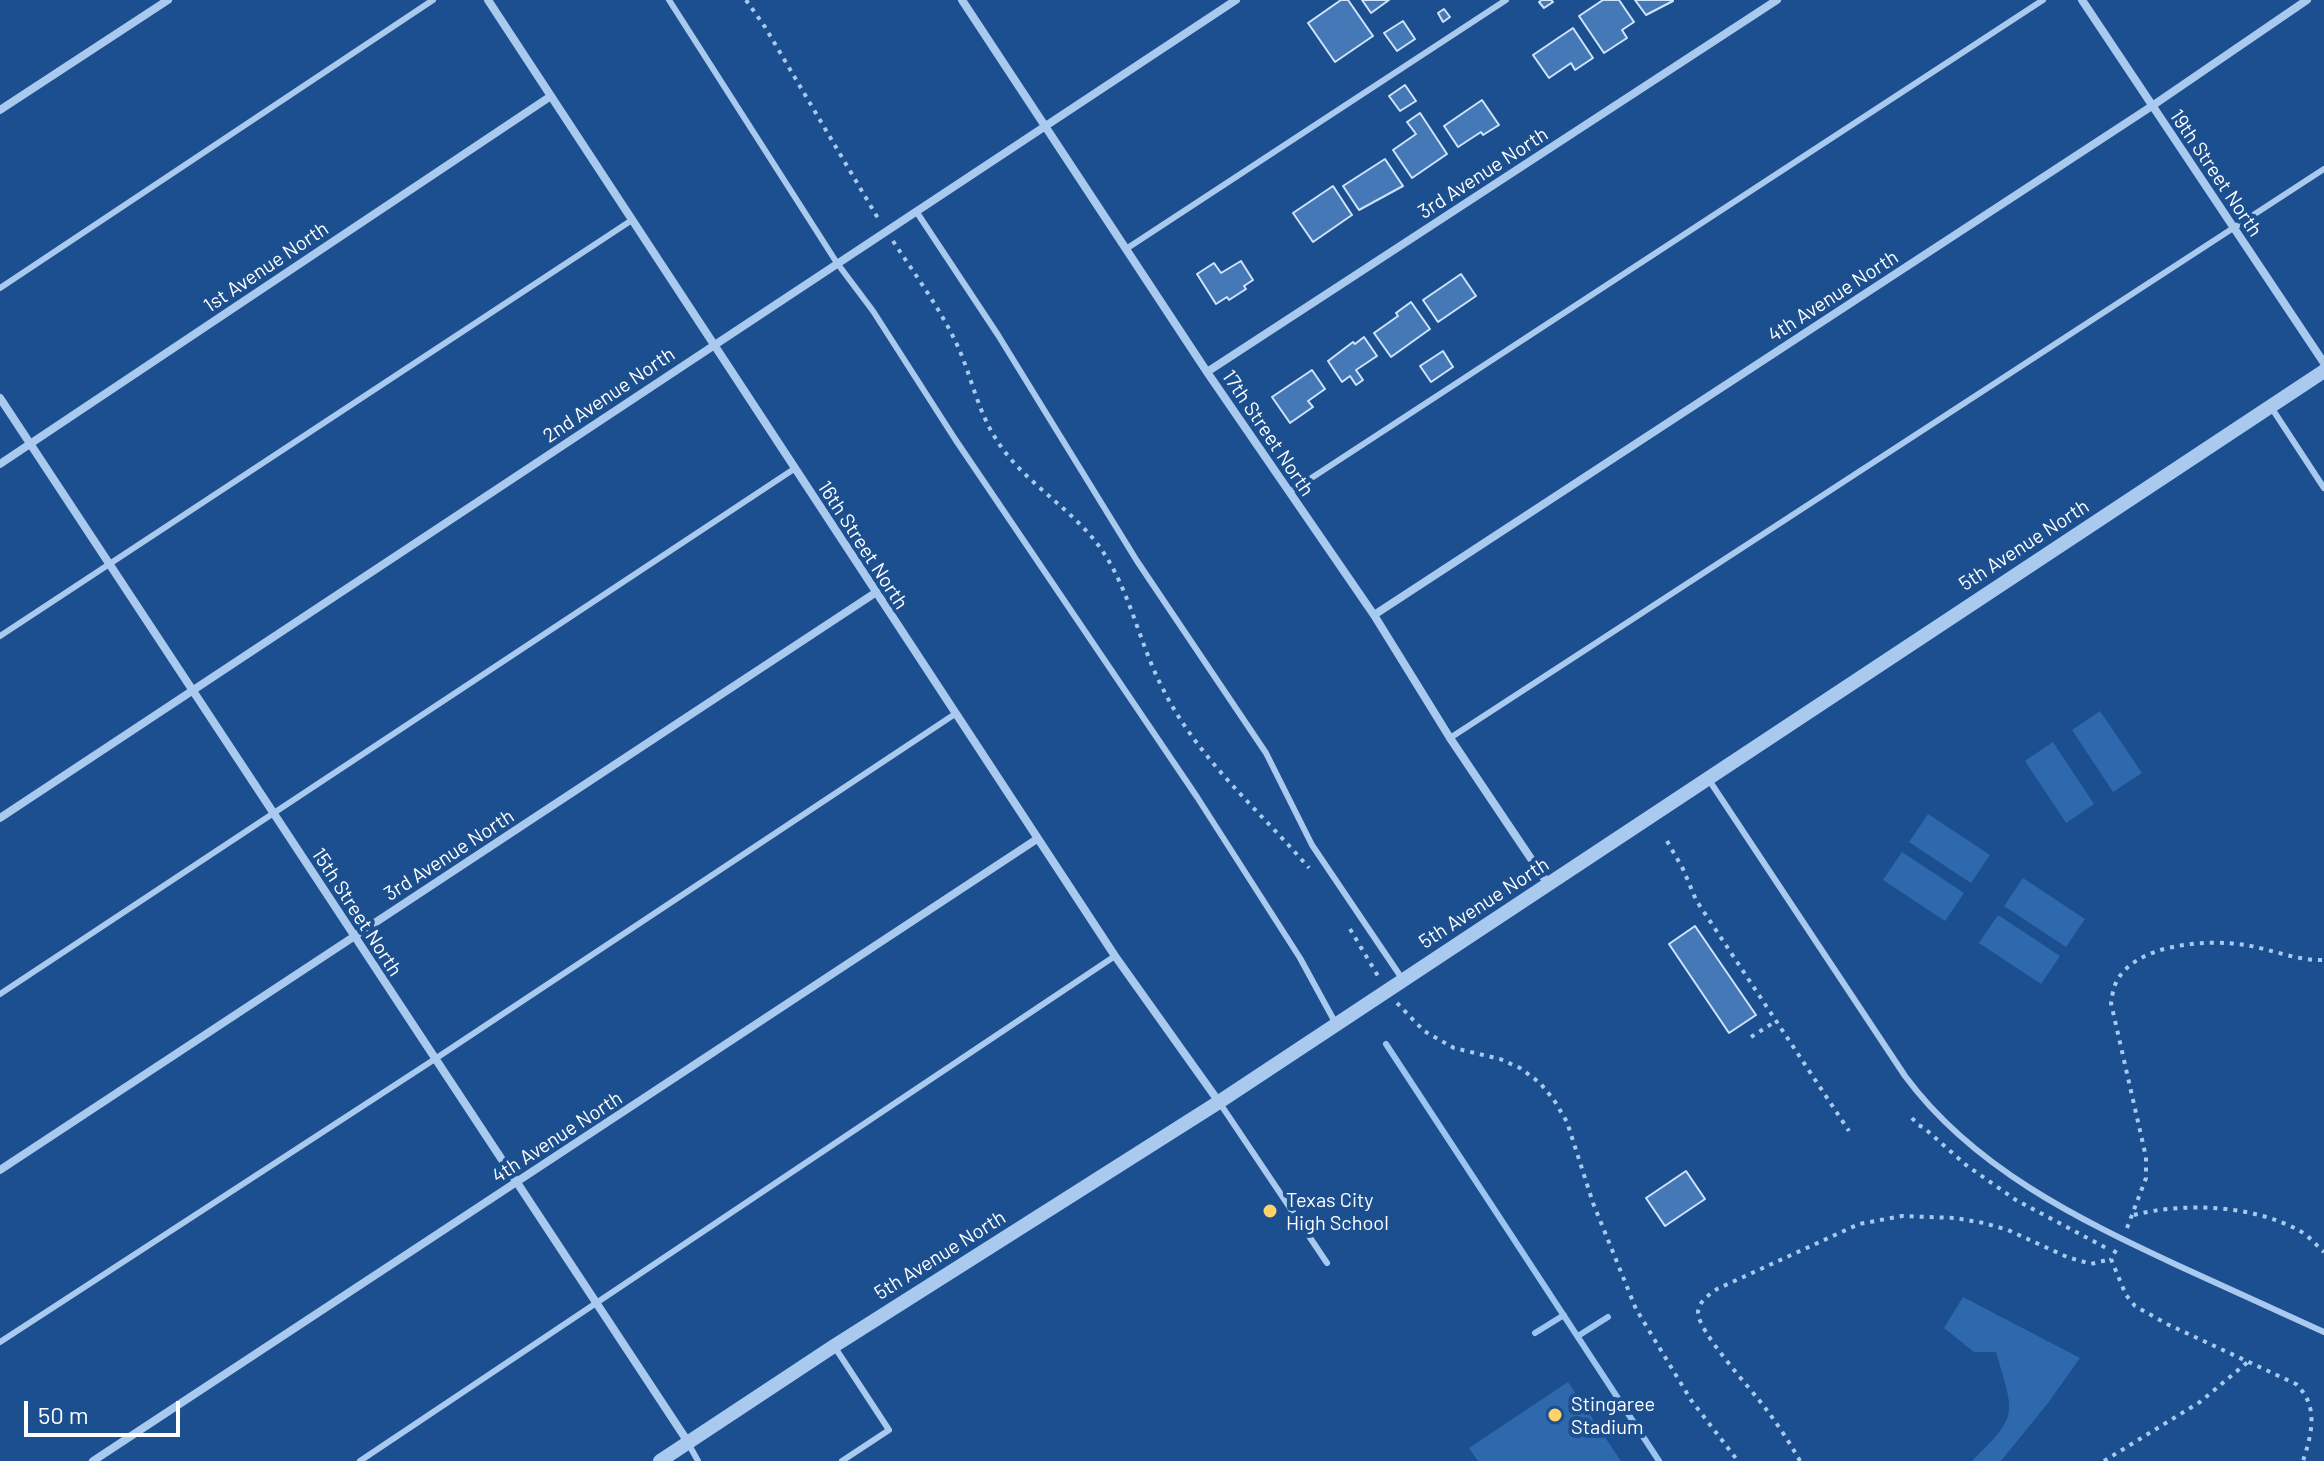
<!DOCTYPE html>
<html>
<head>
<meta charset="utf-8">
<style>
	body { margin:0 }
	#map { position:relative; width:2324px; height:1461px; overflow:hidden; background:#1b4f8f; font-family:Barlow,sans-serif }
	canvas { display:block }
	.scale { position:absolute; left:24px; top:1401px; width:156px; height:36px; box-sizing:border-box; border:4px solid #fff; border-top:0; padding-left:10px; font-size:24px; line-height:28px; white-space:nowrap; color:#fff; -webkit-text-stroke:6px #1b4f8f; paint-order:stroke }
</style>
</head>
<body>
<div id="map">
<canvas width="2324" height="1461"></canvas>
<div class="scale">50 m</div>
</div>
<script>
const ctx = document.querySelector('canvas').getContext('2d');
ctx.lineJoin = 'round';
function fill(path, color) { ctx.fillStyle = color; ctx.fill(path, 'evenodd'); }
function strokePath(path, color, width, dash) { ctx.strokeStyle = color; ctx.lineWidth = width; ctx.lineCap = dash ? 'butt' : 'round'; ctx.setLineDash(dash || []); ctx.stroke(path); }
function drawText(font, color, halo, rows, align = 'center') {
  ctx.font = font + ' Barlow,sans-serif'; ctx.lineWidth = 8; ctx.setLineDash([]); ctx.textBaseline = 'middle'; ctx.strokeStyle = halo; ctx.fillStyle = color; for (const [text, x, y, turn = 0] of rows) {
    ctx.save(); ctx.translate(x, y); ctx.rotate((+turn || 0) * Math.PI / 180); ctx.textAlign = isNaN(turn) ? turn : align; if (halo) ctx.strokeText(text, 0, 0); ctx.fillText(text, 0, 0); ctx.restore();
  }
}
const green = new Path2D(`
	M2100,711L2142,773L2113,792L2072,730Z
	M2053,742L2094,804L2066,823L2025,761Z
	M1928,814L1990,855L1971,883L1909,842Z
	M1902,852L1964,893L1945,921L1883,880Z
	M2023,878L2085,919L2066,947L2004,906Z
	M1998,915L2060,956L2041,984L1979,943Z
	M1963,1297L2080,1358L2048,1403L2001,1461H1972C2020,1414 2014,1415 1996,1352H1974L1944,1328Z
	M1568,1382L1621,1461H1478L1469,1448Z`);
const stream = new Path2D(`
	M1386,1044L1659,1461
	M1535,1333L1564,1315
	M1578,1336L1608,1317`);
const building = new Path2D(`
	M1341,0H1348L1373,36L1335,62L1308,23Z
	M1362,0H1389L1371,13Z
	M1542,0H1551L1553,2L1544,8L1539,2Z
	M1603,0H1619L1634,22L1622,30L1627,38L1604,53L1579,16Z
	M1635,0H1673V1L1646,15Z
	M1444,9L1450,17L1443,22L1438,13Z
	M1403,21L1415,39L1397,51L1384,33Z
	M1573,28L1593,58L1575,70L1571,63L1549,78L1533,55Z
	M1405,85L1416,101L1400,111L1389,96Z
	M1482,100L1499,125L1483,135L1481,132L1458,147L1444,126Z
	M1420,113L1447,154L1412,178L1393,150L1416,134L1407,122Z
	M1385,159L1403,186L1359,210L1343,186Z
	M1333,186L1352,215L1313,242L1293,213Z
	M1241,261L1253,280L1244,286L1246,289L1229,300L1227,297L1216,304L1197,274L1214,263L1221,273Z
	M1461,274L1476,296L1438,322L1423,300Z
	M1411,302L1430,329L1391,357L1374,333L1398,316L1396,313Z
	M1364,337L1377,356L1356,370L1363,380L1356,385L1350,376L1342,382L1328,361L1353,342L1355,344Z
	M1443,351L1453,367L1431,382L1420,366Z
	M1312,370L1325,389L1308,401L1313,407L1290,423L1272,397Z
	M1695,926L1756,1015L1729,1033L1669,944Z
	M1686,1171L1705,1199L1665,1226L1646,1198Z`);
const path = new Path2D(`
	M746,0L765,27L879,220
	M893,241C916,276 942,311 959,349C972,379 978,411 996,439C1025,486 1078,510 1107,558C1132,599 1141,648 1164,691C1199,760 1259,810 1309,868
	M1667,841L1683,869L1696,900L1849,1131
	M1350,929L1378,976
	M1397,1003L1424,1031L1454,1048L1500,1059L1520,1068L1540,1083L1554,1100L1567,1122L1593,1203L1636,1309L1691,1400L1738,1461
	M1751,1037L1776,1021
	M1912,1118L1918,1125L1923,1127L1966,1165L2016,1200L2108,1249
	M2134,1215C2184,1202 2254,1205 2300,1231C2309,1236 2316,1245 2324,1252
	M2127,1228L2146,1178V1157L2111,1003C2112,997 2113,990 2115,985C2132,943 2208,939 2245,945C2271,949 2297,961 2324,960
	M2116,1250L2111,1259L2126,1295L2135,1306L2167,1324L2296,1384C2319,1406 2312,1433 2303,1461
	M1800,1461C1790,1443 1778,1425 1766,1409C1753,1391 1697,1331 1698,1312C1699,1301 1709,1295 1717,1289L1859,1224L1902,1216L1955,1218L1984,1223L2008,1230L2067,1257L2091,1264L2111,1259
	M2104,1461L2200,1402L2249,1361`);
const service = new Path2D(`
	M669,0L837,263L873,311L955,439L1197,797L1300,958L1336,1024
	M916,211L998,335L1137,561L1266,753L1312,845L1403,980
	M1126,249L1506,0
	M0,288L433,0
	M2271,407L2324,488
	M1290,492L2043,0
	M0,636L632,220
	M1450,738L2324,169
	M1709,780L1905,1076C1973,1168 2078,1219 2179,1266C2227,1288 2276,1310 2324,1332
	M0,994L794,469
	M1219,1102L1327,1263
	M0,1342L435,1059L955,714
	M834,1346L889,1430L842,1461
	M688,1443L698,1461
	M360,1461L1115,956`);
const minor = new Path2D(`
	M488,0L1115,956L1219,1102
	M962,0L1207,372L1374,615L1450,738L1548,884
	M2082,0L2324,363
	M0,110L168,0
	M1207,372L1777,0
	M0,398L688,1442
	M0,464L551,96
	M1374,615L2152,106L2307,0
	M0,818L1236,0
	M0,1170L875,593
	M93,1461L1037,839`);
const tertiary = new Path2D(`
	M660,1461L834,1346L1219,1102L2324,371`);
const markers = [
	[1270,1211,8,"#ffd166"],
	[1555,1415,8,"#ffd166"]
];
const streetNames = [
	["3rd Avenue North",1483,173,-33],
	["19th Street North",2216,173,56],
	["1st Avenue North",266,267,-34],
	["4th Avenue North",1833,296,-33],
	["2nd Avenue North",609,395,-34],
	["17th Street North",1268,433,56],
	["16th Street North",863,545,57],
	["5th Avenue North",2024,545,-33],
	["3rd Avenue North",449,855,-33],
	["5th Avenue North",1484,903,-33],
	["15th Street North",357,912,57],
	["4th Avenue North",557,1137,-33],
	["5th Avenue North",940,1255,-32]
];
const poiNames = [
	["Texas City",1286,1200],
	["High School",1286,1223],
	["Stingaree",1571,1404],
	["Stadium",1571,1427]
];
fill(green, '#2e69ad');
strokePath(stream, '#9cc4f0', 6);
fill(building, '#4478b7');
strokePath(building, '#cfe3fa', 2);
strokePath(path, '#a9c9ee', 4, [4, 6]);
strokePath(service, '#a9c9ee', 6);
strokePath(minor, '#a9c9ee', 8);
strokePath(tertiary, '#a9c9ee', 14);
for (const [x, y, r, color] of markers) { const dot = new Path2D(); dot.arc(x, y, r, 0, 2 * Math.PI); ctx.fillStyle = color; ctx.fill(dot); strokePath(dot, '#1b4f8f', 3); }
drawText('20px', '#fff', '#1b4f8f', streetNames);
drawText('20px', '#fff', '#1b4f8f', poiNames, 'left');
</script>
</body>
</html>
